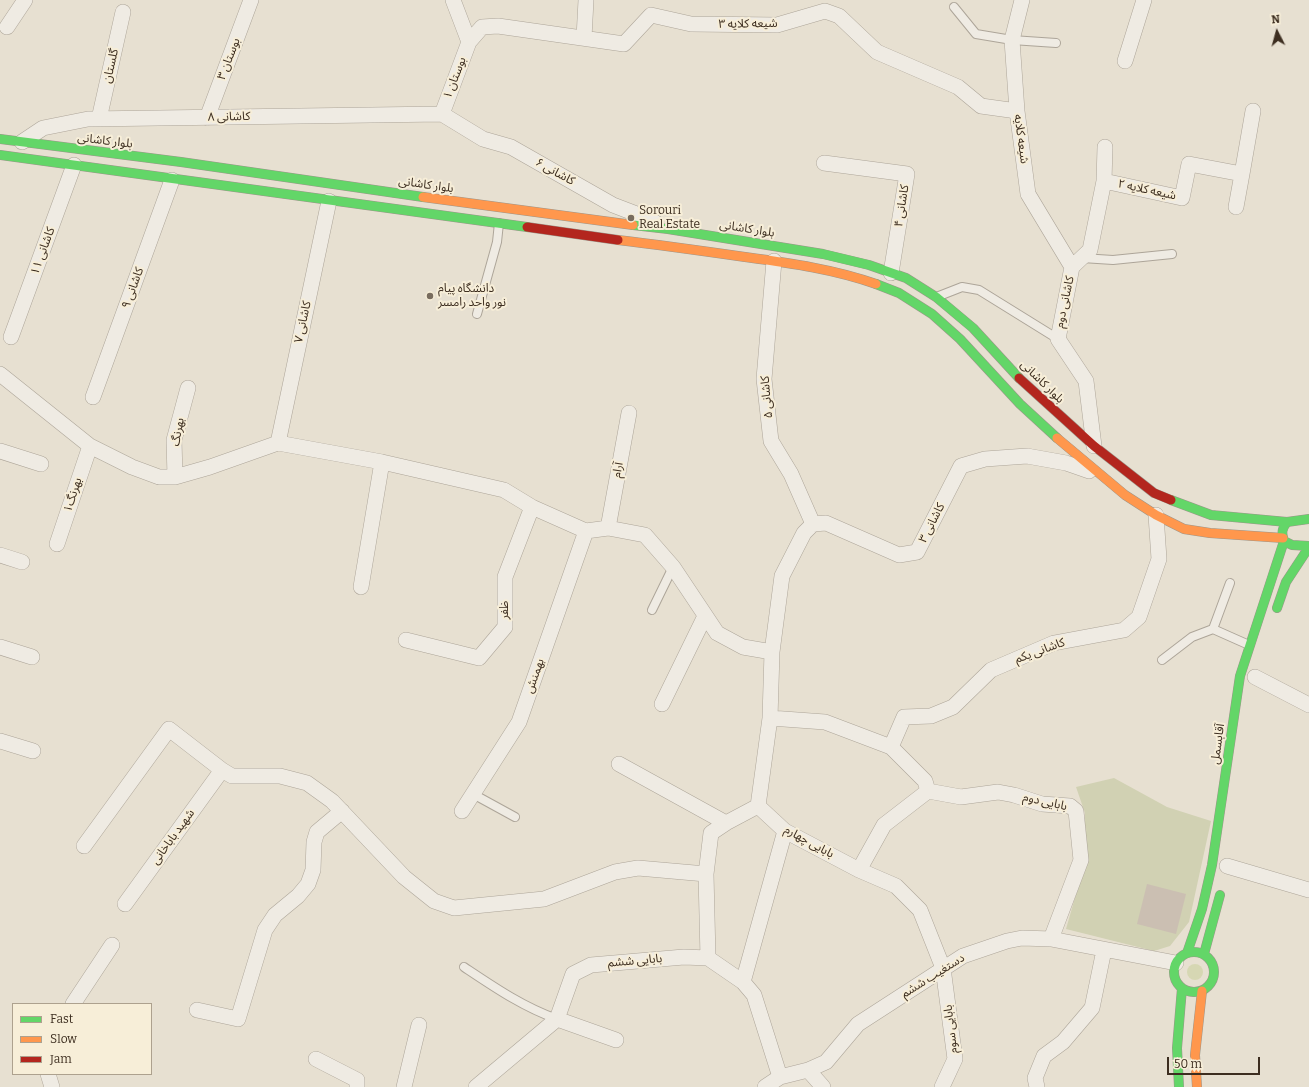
<!DOCTYPE html>
<html>
<head>
<meta charset="utf-8">
<style>
	body { margin:0 }
	#map { position:relative; width:1309px; height:1087px; overflow:hidden; background:#e7e0d1; font-family:Bitter,serif }
	canvas { display:block }
	.legend { position:absolute; left:12px; top:1003px; width:140px; height:72px; box-sizing:border-box; background:#f7eed8; border:1px solid #ada18e; margin:0; padding:5px 7px; list-style:none; font-size:12px; color:#3d2e20 }
	.legend li { display:flex; align-items:center; gap:8px; height:20px }
	.legend b { width:20px; border:1px solid #ada18e }
	.north { position:absolute; left:1257px; top:12px; width:40px; height:40px; -webkit-text-stroke:3px #f7eed8; paint-order:stroke; rotate:354deg; font-size:11px; font-weight:700; line-height:16px; text-align:center; color:#3d2e20 }
	.north::after { content:''; display:block; margin:auto; width:14px; height:18px; background:#3d2e20; clip-path:polygon(50% 0,100% 100%,50% 72%,0 100%) }
	.scale { position:absolute; left:1167px; top:1057px; width:93px; height:18px; box-sizing:border-box; border:2px solid #3d2e20; border-top:0; padding-left:5px; font-size:12px; line-height:14px; white-space:nowrap; color:#3d2e20; -webkit-text-stroke:3px #f7eed8; paint-order:stroke }
</style>
</head>
<body>
<div id="map">
<canvas width="1309" height="1087"></canvas>
<ul class="legend">
<li><b style="height:5px;background:#63d668"></b>Fast</li>
<li><b style="height:5px;background:#ff974d"></b>Slow</li>
<li><b style="height:5px;background:#b3261e"></b>Jam</li>
</ul>
<div class="north">N</div>
<div class="scale">50 m</div>
</div>
<script>
const ctx = document.querySelector('canvas').getContext('2d');
ctx.lineJoin = 'round';
function fill(path, color) { ctx.fillStyle = color; ctx.fill(path, 'evenodd'); }
function strokePath(path, color, width, dash) { ctx.strokeStyle = color; ctx.lineWidth = width; ctx.lineCap = dash ? 'butt' : 'round'; ctx.setLineDash(dash || []); ctx.stroke(path); }
function drawText(font, color, halo, rows, align = 'center') {
  ctx.font = font + ' Bitter,"Noto Sans Arabic",serif'; ctx.lineWidth = 4; ctx.setLineDash([]); ctx.textBaseline = 'middle'; ctx.strokeStyle = halo; ctx.fillStyle = color; for (const [text, x, y, turn = 0] of rows) {
    ctx.save(); ctx.translate(x, y); ctx.rotate((+turn || 0) * Math.PI / 180); ctx.textAlign = isNaN(turn) ? turn : align; if (halo) ctx.strokeText(text, 0, 0); ctx.fillText(text, 0, 0); ctx.restore();
  }
}
const green = new Path2D(`
	M1187 972a8 8 0 1 1 16 0a8 8 0 1 1-16 0Z`);
const cemetery = new Path2D(`
	M1114,778L1167,807L1211,821L1189,922L1170,946L1154,951L1066,929L1084,866L1085,813L1076,787Z`);
const building = new Path2D(`
	M1147,884L1186,894L1176,934L1137,924Z`);
const lane = new Path2D(`
	M954,7L976,34L1012,40L1056,43
	M1082,258L1113,260L1172,254
	M939,296L962,287L979,290L1058,339
	M477,314L497,242L499,223
	M652,610L673,567
	M1213,629L1230,583
	M1162,660L1192,637L1213,629L1249,645
	M473,794L515,817
	M464,967C494,987 523,1007 557,1019`);
const street = new Path2D(`
	M453,0L469,42
	M1022,0L1012,40L1017,111L1028,194L1072,267
	M7,27L25,0
	M584,38L586,0
	M1125,61L1144,0
	M442,114L469,42L482,27L498,26L624,44L651,15L691,24L777,25L825,11L839,16L877,52L958,87L981,106L1017,111
	M442,114L483,139L511,147L613,205L647,218L656,223
	M207,118L251,0
	M99,119L123,12
	M22,142L43,128L88,119L442,114
	M824,163L907,174L891,273
	M1104,181L1105,147
	M1236,207L1242,174
	M774,261L764,379L771,441L791,474L813,524
	M1072,267L1090,250L1104,181L1182,198L1189,164L1242,174L1253,111
	M1072,267L1058,339L1086,381L1094,446
	M11,337L74,165
	M0,374L90,446L132,467L159,477H175L210,467L278,443L382,462L504,490L532,507L586,531L608,528L645,535L673,567L717,633L743,647L772,652
	M93,397L172,180
	M278,443L329,201
	M0,451L41,464
	M175,477L174,440L188,388
	M608,528L629,413
	M57,544L90,446
	M0,555L22,562
	M361,587L382,462
	M406,640L479,658L505,627V577L532,507
	M0,647L32,657
	M1255,677L1309,705
	M662,704L705,616
	M770,718L825,722L891,747L925,781L928,791
	M0,741L33,751
	M891,747L904,717L931,716L953,707L991,670L1054,643L1124,630L1139,617L1159,559L1156,515
	M619,764L726,823
	M928,791L961,797L998,792L1014,795L1042,804L1070,806L1076,811L1081,860L1051,939
	M462,811L519,722L586,531
	M84,846L169,729L222,770L232,776H280L307,783L332,801L404,877L434,901L454,908L544,899L615,872L638,868L706,874
	M1227,866L1309,890
	M859,870L884,825L928,791
	M125,904L222,770
	M708,958L706,874L711,833L726,823L758,806
	M743,982L785,831
	M73,1004L112,945
	M197,1010L238,1019L265,930L275,915L298,896L308,884L313,870L314,842L317,832L342,811
	M557,1019L616,1040
	M316,1059L357,1080V1087
	M808,1070L823,1087
	M48,1074L52,1087
	M404,1087L419,1025
	M476,1087L557,1019L573,974L591,965L684,957L708,958L743,982L754,995L780,1077
	M765,1087L780,1077L808,1070L826,1062L858,1024L963,956L1007,941L1022,938L1051,939L1176,963
	M942,1087L955,1059L943,968L920,910L896,886L859,870L785,831L758,806L770,718L772,652L782,576L804,533L813,524L826,523L899,555L917,552L961,466L985,459L1027,456L1066,463L1089,471
	M1037,1087L1035,1078L1044,1056L1063,1042L1092,1008L1104,950`);
const fast = new Path2D(`
	M0,139L181,162L423,197
	M0,155L527,227
	M633,225L668,229L823,254L869,265L906,278L936,297L973,328L1019,378
	M876,284L899,293L932,314L960,339L1020,404L1057,438
	M1171,500L1211,515L1287,522
	M1309,519L1287,522C1282,528 1281,533 1284,541L1292,545L1309,546
	M1277,608L1286,582L1309,547
	M1174 972a20 20 0 1 1 40 0a20 20 0 1 1-40 0Z
	M1187,953L1202,909L1212,865L1240,676L1284,541
	M1204,954L1220,895
	M1179,1087L1177,1048L1182,988`);
const slow = new Path2D(`
	M423,197L633,225
	M618,240C660,245 703,251 745,257C789,263 834,269 876,284
	M1057,438L1125,495L1156,515L1184,529L1210,533L1283,538
	M1197,1087L1195,1055L1202,991`);
const jam = new Path2D(`
	M527,227L618,240
	M1019,378L1094,446L1154,493L1171,500`);
const markers = [
	[631,218,4,"#786c5e"],
	[430,296,4,"#786c5e"]
];
const streetNames = [
	["شیعه کلایه ۳",748,24,-1],
	["بوستان ۳",229,59,-69],
	["گلستان",111,66,-77],
	["بوستان ۱",455,78,-69],
	["کاشانی ۸",229,117,-1],
	["شیعه کلایه",1021,139,82],
	["بلوار کاشانی",105,141,7],
	["کاشانی ۶",555,172,29],
	["بلوار کاشانی",426,185,8],
	["شیعه کلایه ۲",1147,190,12],
	["کاشانی ۴",902,206,-81],
	["بلوار کاشانی",747,229,9],
	["کاشانی ۱۱",43,251,-70],
	["کاشانی ۹",133,288,-70],
	["کاشانی دوم",1065,302,-78],
	["کاشانی ۷",303,322,-78],
	["بلوار کاشانی",1042,382,44],
	["کاشانی ۵",767,397,-95],
	["بهرنگ",178,432,-80],
	["آرام",618,470,-80],
	["۱بهرنگ",73,495,-72],
	["کاشانی ۳",932,523,-63],
	["ظفر",505,610,-90],
	["کاشانی یکم",1040,651,-20],
	["بهمنش",535,676,-71],
	["آقابسمل",1218,744,-82],
	["بابایی دوم",1045,802,13],
	["شهید باباخانی",173,837,-54],
	["بابایی چهارم",809,842,29],
	["بابایی ششم",635,961,-5],
	["دستغیب ششم",933,976,-32],
	["بابایی سوم",951,1029,-97]
];
const poiNames = [
	["Sorouri",639,211],
	["Real Estate",639,225],
	["دانشگاه پیام",438,289],
	["نور واحد رامسر",438,303]
];
fill(green, '#d6d7b3');
fill(cemetery, '#d1d1b3');
fill(building, '#cbbfb2');
strokePath(lane, '#ada599', 10);
strokePath(street, '#ada599', 16);
strokePath(fast, '#9c958a', 10);
strokePath(slow, '#9c958a', 10);
strokePath(jam, '#9c958a', 10);
strokePath(lane, '#efebe3', 8);
strokePath(street, '#efebe3', 15);
strokePath(fast, '#63d668', 9);
strokePath(slow, '#ff974d', 9);
strokePath(jam, '#b3261e', 9);
for (const [x, y, r, color] of markers) { const dot = new Path2D(); dot.arc(x, y, r, 0, 2 * Math.PI); ctx.fillStyle = color; ctx.fill(dot); strokePath(dot, '#f7eed8', 1.5); }
drawText('12px', '#3d2e20', '#f7eed8', streetNames);
drawText('12px', '#3d2e20', '#f7eed8', poiNames, 'left');
</script>
</body>
</html>
